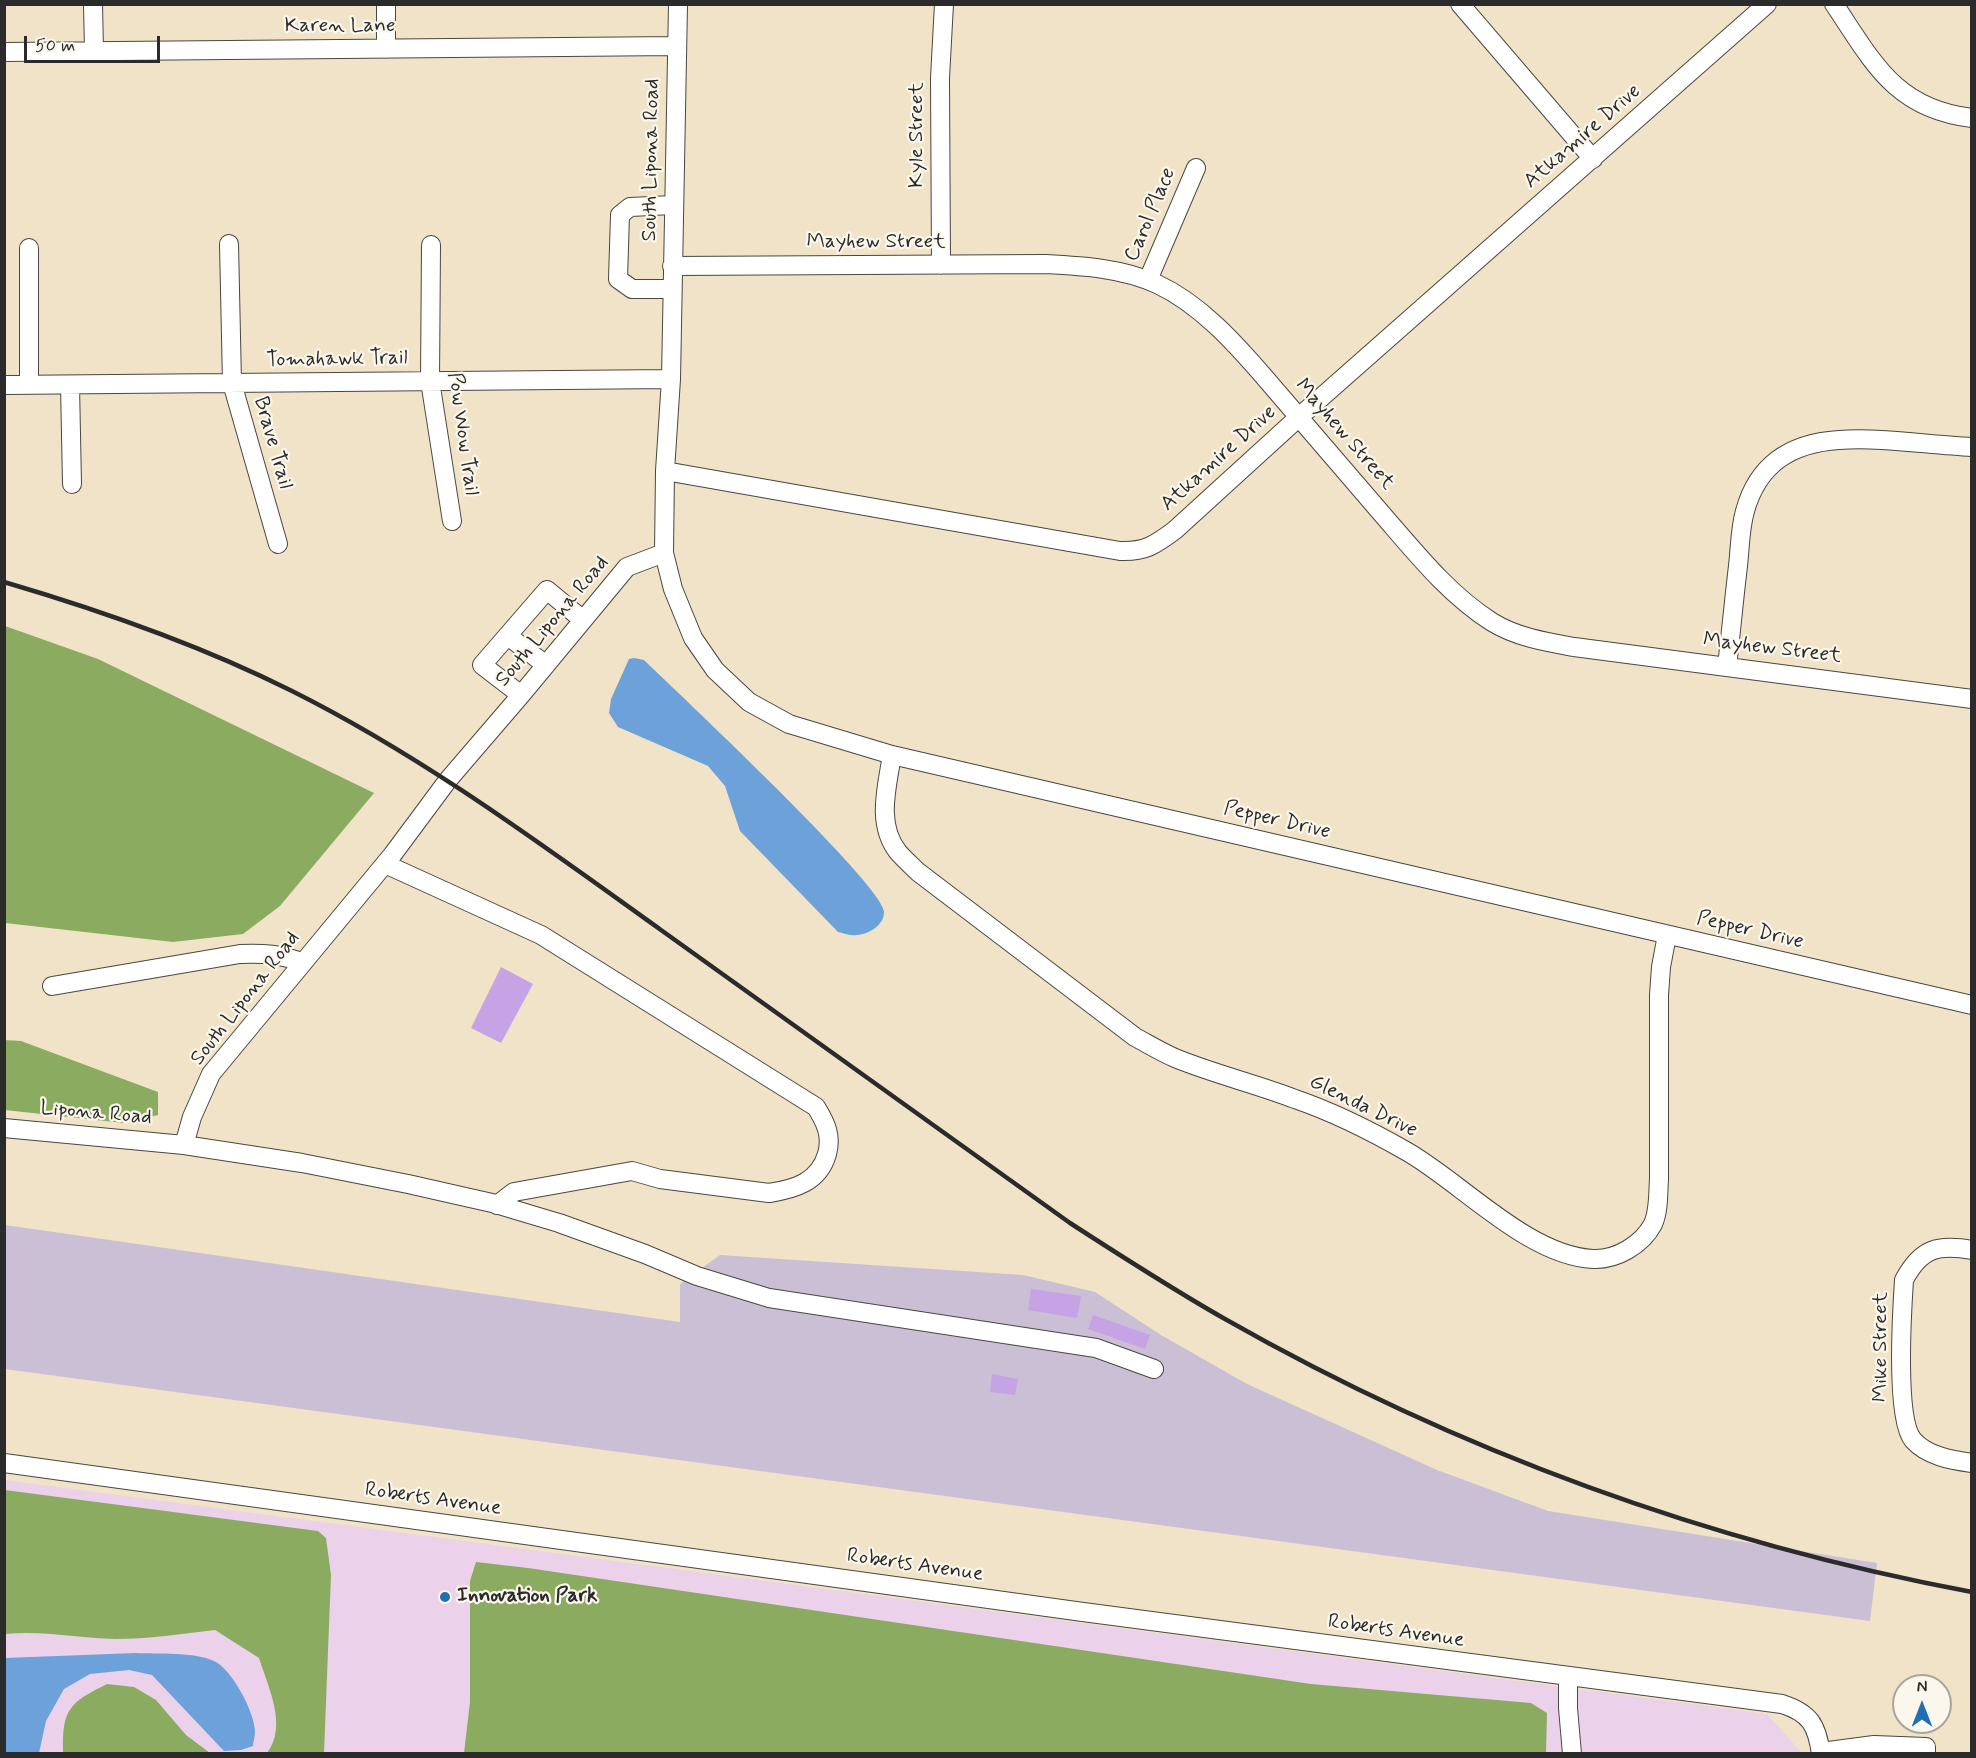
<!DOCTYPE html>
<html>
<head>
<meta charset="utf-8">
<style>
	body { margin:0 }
	#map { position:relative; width:1976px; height:1758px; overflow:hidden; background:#f1e3c7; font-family:Mynerve,sans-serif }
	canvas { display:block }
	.frame { position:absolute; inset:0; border:6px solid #2b2b2b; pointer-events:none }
	.north { position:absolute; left:1892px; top:1674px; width:60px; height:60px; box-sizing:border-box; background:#fbf7ec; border:2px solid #a8a59f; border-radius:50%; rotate:0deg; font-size:16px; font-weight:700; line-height:24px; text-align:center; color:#2b2b2b }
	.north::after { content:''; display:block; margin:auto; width:21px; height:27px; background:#1f6fb2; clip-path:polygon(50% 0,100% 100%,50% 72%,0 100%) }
	.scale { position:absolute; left:24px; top:36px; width:136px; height:27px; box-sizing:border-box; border:3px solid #2b2b2b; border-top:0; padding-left:8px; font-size:18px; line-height:21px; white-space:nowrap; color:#2b2b2b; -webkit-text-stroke:4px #fbf7ec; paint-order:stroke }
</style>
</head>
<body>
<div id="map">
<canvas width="1976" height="1758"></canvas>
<div class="frame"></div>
<div class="north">N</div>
<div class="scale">50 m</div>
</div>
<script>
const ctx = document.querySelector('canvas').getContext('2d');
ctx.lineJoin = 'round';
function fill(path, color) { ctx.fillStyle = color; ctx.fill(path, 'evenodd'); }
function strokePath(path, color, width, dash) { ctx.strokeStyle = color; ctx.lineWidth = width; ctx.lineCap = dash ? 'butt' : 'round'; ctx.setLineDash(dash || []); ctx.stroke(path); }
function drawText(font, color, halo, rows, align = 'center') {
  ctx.font = font + ' Mynerve,sans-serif'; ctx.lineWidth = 4.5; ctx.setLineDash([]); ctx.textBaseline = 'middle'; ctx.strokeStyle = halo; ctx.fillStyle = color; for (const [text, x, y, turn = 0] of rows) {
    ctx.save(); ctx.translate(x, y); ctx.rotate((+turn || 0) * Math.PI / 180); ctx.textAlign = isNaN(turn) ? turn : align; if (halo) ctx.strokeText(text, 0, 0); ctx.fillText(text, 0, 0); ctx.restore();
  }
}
const built = new Path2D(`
	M5,1480L1767,1714L1802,1753L5,1754Z`);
const industrial = new Path2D(`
	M5,1225L680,1322V1284L720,1255L1023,1275L1095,1292L1161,1335L1247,1384L1437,1470L1548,1511L1877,1563L1870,1621L5,1369Z`);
const forest = new Path2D(`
	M5,626L98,659L374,793L280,906L243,934L173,942L5,923Z
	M4,1040L21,1041L158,1092V1115L124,1123L5,1110Z
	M5,1490L318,1531L326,1538L331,1575L324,1753H267C288,1726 268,1687 259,1658L215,1630C182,1634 148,1639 115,1639C78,1638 41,1630 5,1634Z
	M476,1562L528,1568L1311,1684L1531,1703L1547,1713L1546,1753H464L470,1702V1581Z
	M107,1684L134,1687L156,1700L186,1735L210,1753H63C62,1709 69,1703 107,1684Z`);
const water = new Path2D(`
	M634,658L644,660C678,693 881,883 884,911C885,925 868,935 856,935C850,936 843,933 838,932L740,831L725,786L708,766L618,727L609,713L611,699L629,659Z
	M136,1653C157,1654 195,1652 214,1661C232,1669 255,1713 255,1732C255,1737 253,1742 253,1746L241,1750L224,1751L152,1675L129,1670L90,1674L64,1689L46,1721L39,1753H5V1658Z`);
const building = new Path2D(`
	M501,967L533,984L501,1043L471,1028Z
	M1031,1289L1081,1296L1077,1318L1028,1310Z
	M1093,1315L1150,1335L1145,1349L1088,1329Z
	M992,1374L1018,1379L1015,1395L990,1392Z`);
const minor = new Path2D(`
	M93,4L94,51
	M678,4L671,379L665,471L664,553L673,589L693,638L715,670L749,702L789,724L892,755L1972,1005
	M1460,4L1593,159
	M1834,4C1873,62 1895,109 1972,118
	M386,49V4
	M4,52L676,46
	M229,244L232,383L278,544
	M431,245L430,381L452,521
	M29,248V385
	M941,265L940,78L944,4
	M672,266L1045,264C1083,266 1122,268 1157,284C1200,304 1235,343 1266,379C1305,424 1343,469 1382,514C1415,552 1449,595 1492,622C1516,637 1546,642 1574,647L1972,699
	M1148,280L1196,168
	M672,289H632L618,279L620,215L630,207L673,205
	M4,385L671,379
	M70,385L72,484
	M665,471L1120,551C1145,552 1155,545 1175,530L1299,417L1767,4
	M508,636L546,665
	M1727,666C1731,633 1734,599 1738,566C1740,548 1740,528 1745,511C1758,464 1791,443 1839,440C1882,437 1928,445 1972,447
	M521,695L482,665L547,590L583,620
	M892,755C887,787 876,824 898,852C904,859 912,866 918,872L1135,1037C1148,1044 1161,1052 1175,1058C1214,1074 1256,1084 1295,1099C1333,1112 1371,1131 1406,1151C1461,1182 1528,1256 1593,1259C1616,1260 1642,1245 1653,1224C1659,1211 1658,1193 1659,1179V995L1661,967L1667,935
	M385,864L541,935L816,1107C826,1123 832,1136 827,1154C819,1182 795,1189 769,1193L660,1179L632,1171L514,1192L497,1205
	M52,986L240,954C263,953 281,954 303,963
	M4,1128L184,1145L302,1163L408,1184L492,1203L559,1223L645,1254L697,1276L769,1298L1096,1348L1154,1369
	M184,1145L192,1117L211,1074L393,854L448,780L521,695L627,567L664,553
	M1972,1250C1938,1244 1921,1248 1904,1280C1902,1310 1895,1419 1913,1440C1927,1456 1951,1460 1972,1463
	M4,1463L1083,1612L1782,1704C1810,1713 1817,1725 1821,1754
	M1568,1677V1708L1572,1754
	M1821,1752L1874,1745L1926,1747V1754`);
const rail = new Path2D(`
	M4,582C103,611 200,645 292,691C424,757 542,845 661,930C797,1028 933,1126 1070,1223C1121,1256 1172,1289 1225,1319C1457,1451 1710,1543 1972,1592`);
const markers = [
	[445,1597,6,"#1f6fb2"]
];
const streetNames = [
	["Karen Lane",340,27],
	["Kyle Street",918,135,-90],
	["Atkamire Drive",1583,137,-41],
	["South Lipona Road",652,160,-89],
	["Carol Place",1151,215,-67],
	["Mayhew Street",876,243],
	["Tomahawk Trail",337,360,-1],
	["Pow Wow Trail",462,434,82],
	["Mayhew Street",1344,435,49],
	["Brave Trail",272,443,74],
	["Atkamire Drive",1219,459,-42],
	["South Lipona Road",553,622,-50],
	["Mayhew Street",1772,649,7],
	["Pepper Drive",1277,821,13],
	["Pepper Drive",1750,931,13],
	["South Lipona Road",246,999,-52],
	["Glenda Drive",1363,1107,26],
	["Lipona Road",96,1114,5],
	["Mike Street",1882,1347,-90],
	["Roberts Avenue",433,1500,8],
	["Roberts Avenue",915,1566,8],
	["Roberts Avenue",1396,1632,8]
];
const poiNames = [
	["Innovation Park",457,1597]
];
fill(built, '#ecd1ea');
fill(industrial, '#cbbfd5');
fill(forest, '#8bac60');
fill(water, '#6ca2d9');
fill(building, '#c5a3e4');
strokePath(minor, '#494742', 20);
strokePath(minor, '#fff', 18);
strokePath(rail, '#2b2b2b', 4.5);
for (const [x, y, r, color] of markers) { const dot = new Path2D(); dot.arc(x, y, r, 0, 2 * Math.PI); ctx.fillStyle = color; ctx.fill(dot); strokePath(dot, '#fbf7ec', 2); }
drawText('21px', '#2b2b2b', '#fbf7ec', streetNames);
drawText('bold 21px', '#2b2b2b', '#fbf7ec', poiNames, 'left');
</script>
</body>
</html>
